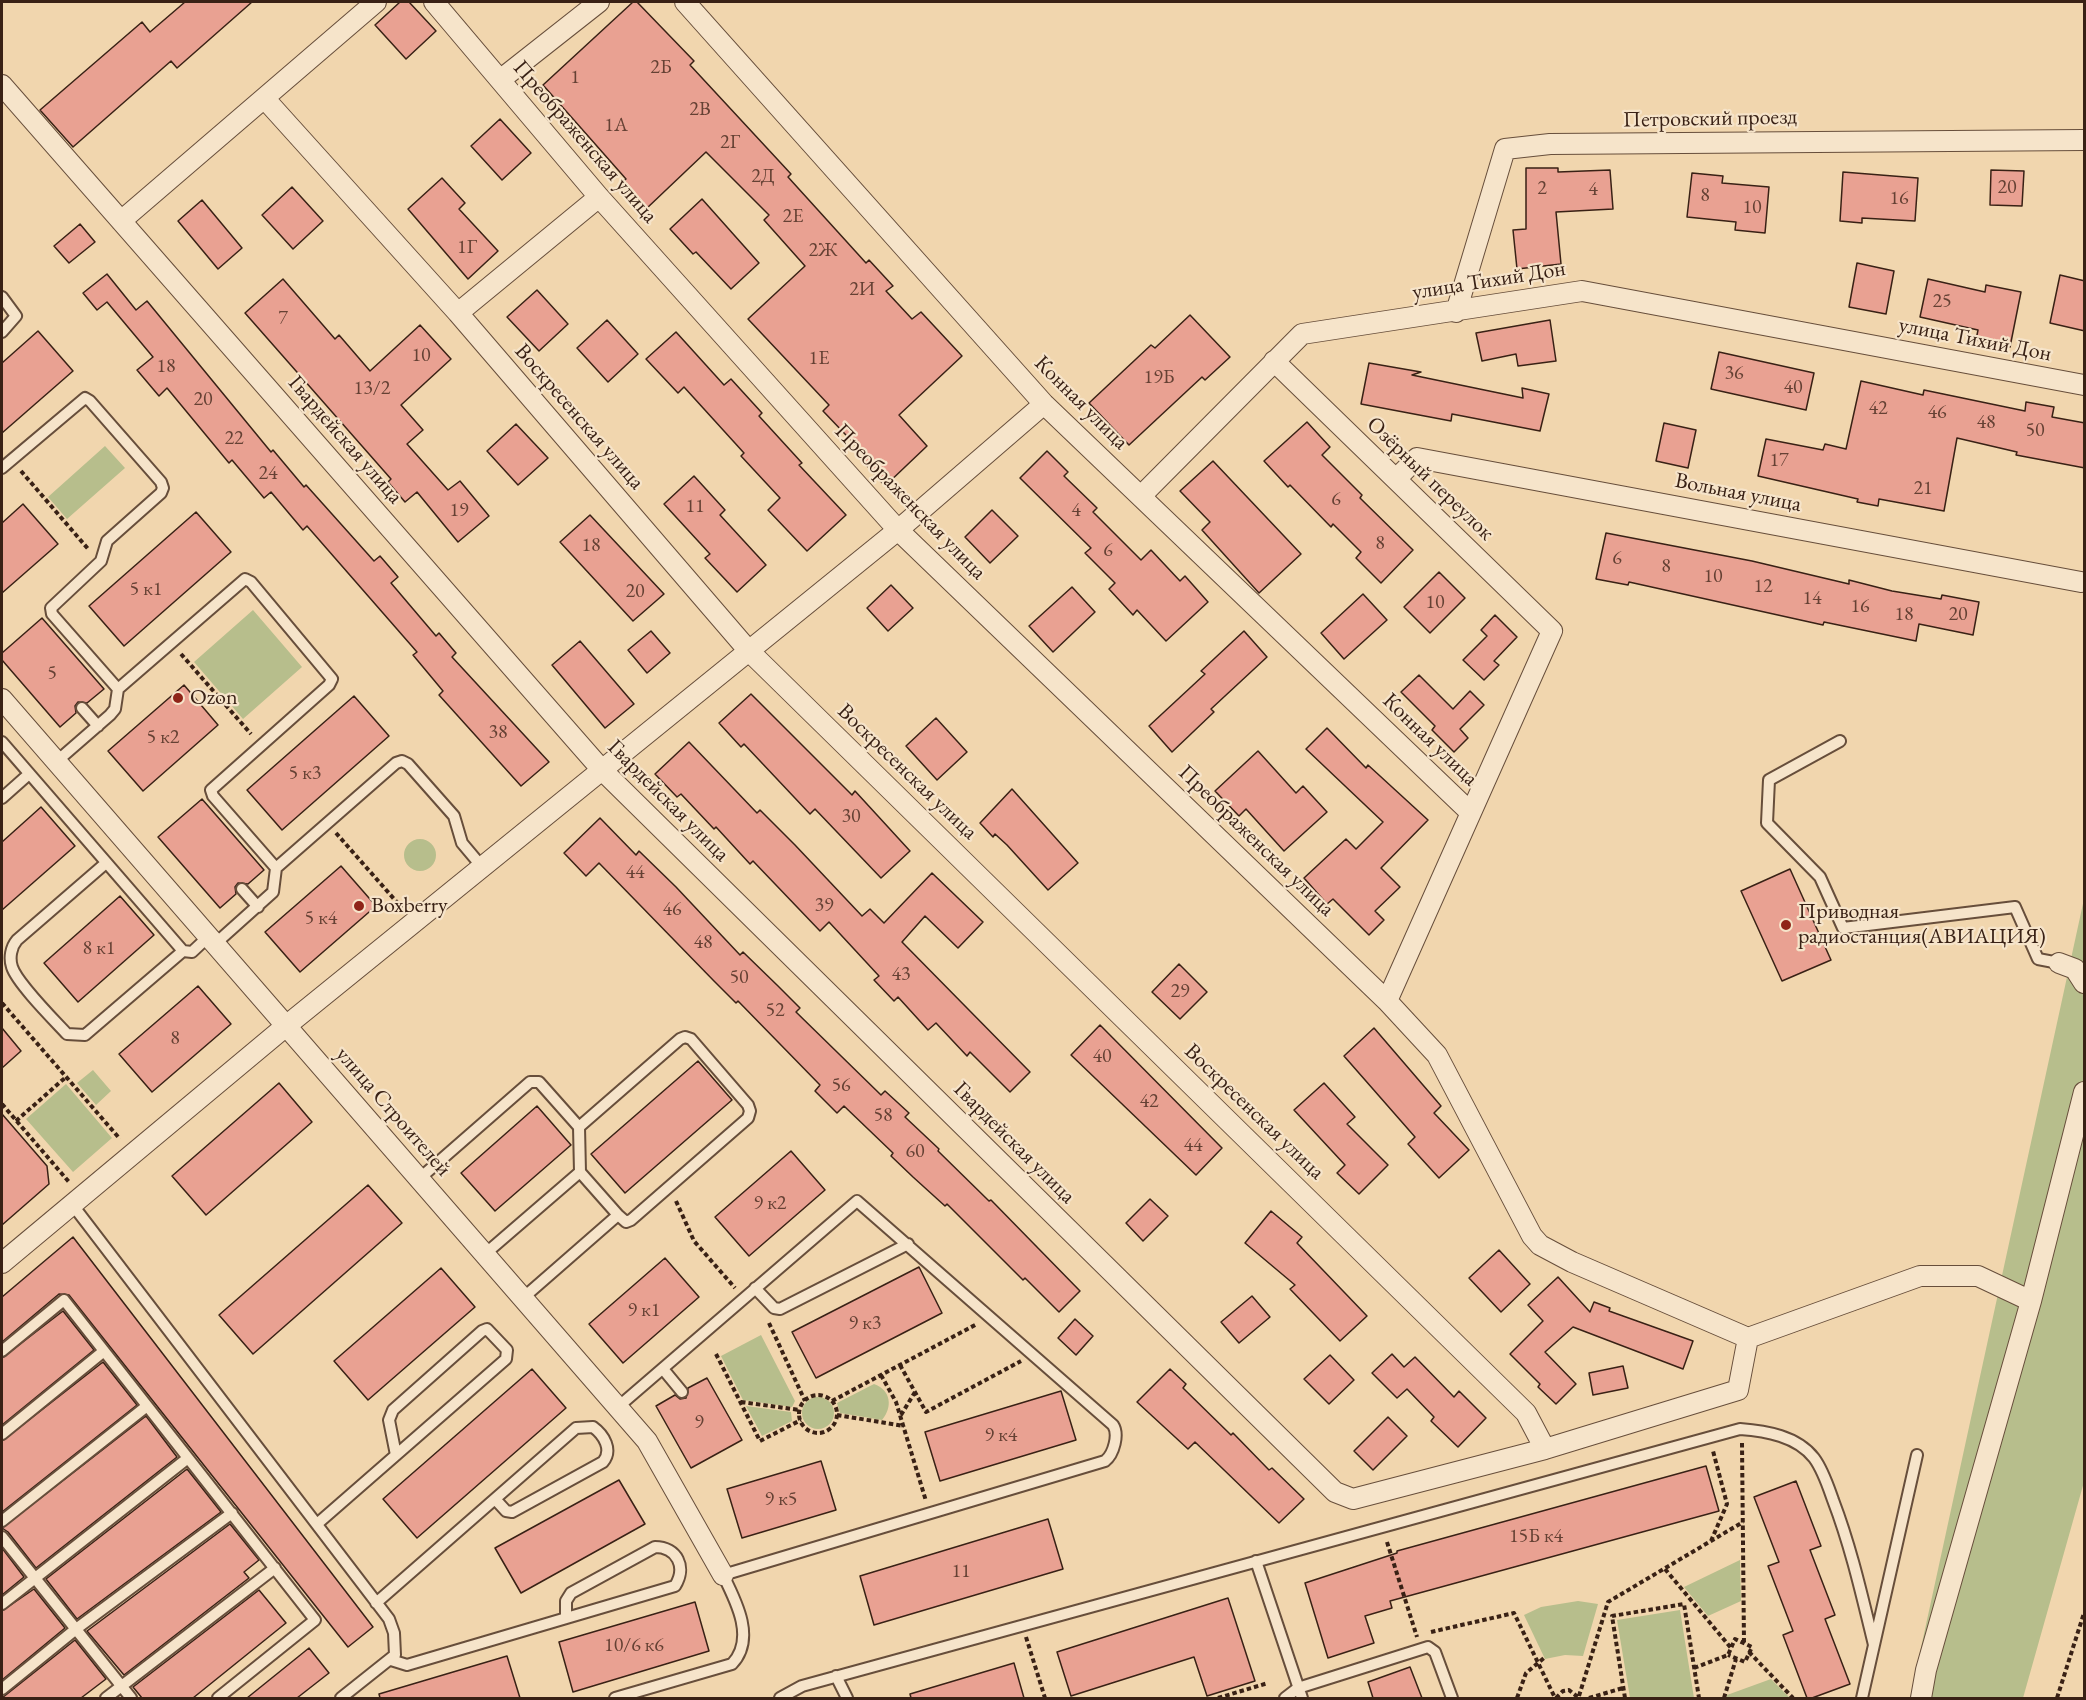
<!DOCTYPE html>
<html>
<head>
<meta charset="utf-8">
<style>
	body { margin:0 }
	#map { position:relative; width:2086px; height:1700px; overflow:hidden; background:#f1d6ae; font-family:"EB Garamond",serif }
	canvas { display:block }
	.frame { position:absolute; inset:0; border:3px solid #392115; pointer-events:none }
</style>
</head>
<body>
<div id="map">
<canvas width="2086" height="1700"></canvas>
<div class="frame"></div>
</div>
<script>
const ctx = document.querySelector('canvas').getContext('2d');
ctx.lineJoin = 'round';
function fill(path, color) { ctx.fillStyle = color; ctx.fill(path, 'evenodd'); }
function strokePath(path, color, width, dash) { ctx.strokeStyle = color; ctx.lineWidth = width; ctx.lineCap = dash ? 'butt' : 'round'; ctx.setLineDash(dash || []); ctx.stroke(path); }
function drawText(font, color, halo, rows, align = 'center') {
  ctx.font = font + ' "EB Garamond",serif'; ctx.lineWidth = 4.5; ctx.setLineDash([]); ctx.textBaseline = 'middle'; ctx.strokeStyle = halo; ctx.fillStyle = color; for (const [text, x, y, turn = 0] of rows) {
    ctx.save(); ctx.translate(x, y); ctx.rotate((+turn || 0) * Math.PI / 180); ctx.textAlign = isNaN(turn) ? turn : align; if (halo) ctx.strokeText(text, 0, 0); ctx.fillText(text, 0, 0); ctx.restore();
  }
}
const green = new Path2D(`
	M105,446L125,468L67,519L48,497Z
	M253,610L302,667L243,719L194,662Z
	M404 855a16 16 0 1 1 32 0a16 16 0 1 1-32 0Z
	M2084,899V1482L2023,1698H1910Z
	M93,1070L111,1091L96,1105L77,1083Z
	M66,1084L112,1138L73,1172L26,1119Z
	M761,1335L795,1401L792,1407L743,1400L721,1356Z
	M874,1384C891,1390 893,1407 882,1420L840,1413L837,1403Z
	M802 1413a16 16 0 1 1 32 0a16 16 0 1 1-32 0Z
	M746,1406L791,1412L792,1421L762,1436Z
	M1740,1560L1741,1601L1708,1616L1684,1587Z
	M1578,1601L1598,1604L1583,1656L1565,1655L1545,1659L1524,1615L1541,1607Z
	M1680,1610L1694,1698H1630L1617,1620Z
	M1771,1679L1790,1698H1726L1727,1695Z`);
const building = new Path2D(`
	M185,2H252L177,68L171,61L73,147L40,110L142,22L150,32Z
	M400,2H409L436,31L406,59L375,25Z
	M633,2H637L694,61L690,65L791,174L788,177L866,263L869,260L893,286L886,291L912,319L921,312L962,356L899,415L927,446L885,486L862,460L866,456L823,411L829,405L748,319L805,266L764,220L769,215L706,152L646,209L622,183L626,179L543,85Z
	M500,119L531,153L502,180L471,146Z
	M1526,168H1558V172L1610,170L1613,209L1556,212L1561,264L1517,269L1513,230L1526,229Z
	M1991,170L2024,171L2022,206L1990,205Z
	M1843,172L1918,178L1915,221L1862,218V223L1840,221Z
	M1692,173L1723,176L1722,183L1769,187L1765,233L1735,230L1736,222L1687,217Z
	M442,178L465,203L459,209L498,251L468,279L408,209Z
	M292,187L323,221L293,249L262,215Z
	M702,199L759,263L731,289L696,252L693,254L670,229Z
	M202,200L242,248L218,269L178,221Z
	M80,224L95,242L69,263L54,246Z
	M1857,263L1894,271L1886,314L1849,307Z
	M107,274L136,310L147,301L271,452L273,450L304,487L306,485L374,561L380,556L398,577L391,583L436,636L439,633L456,653L452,657L549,762L521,786L439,695L443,691L413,655L417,652L307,526L303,530L271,492L264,498L232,460L229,463L167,388L159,396L137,370L153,357L107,302L97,310L83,293Z
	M2060,275L2085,281V331L2050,323Z
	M283,279L335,339L339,335L370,371L420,325L451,359L401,405L423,430L407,444L448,490L460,481L489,516L458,542L417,492L405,502L388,482L391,479L245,313Z
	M1928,279L1985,292L1986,285L2021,292L2010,347L1976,340L1978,330L1920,317Z
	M537,290L568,324L539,351L507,317Z
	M1190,315L1230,357L1205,380L1202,377L1129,445L1089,403L1151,345L1155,348Z
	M607,320L638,354L608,382L577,348Z
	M1550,320L1556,361L1518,366L1516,354L1482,361L1476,333Z
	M38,331L73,371L2,433V363Z
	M676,332L724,385L731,379L762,413L759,416L802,463L799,465L846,515L807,551L768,510L780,498L741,456L744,453L684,387L678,393L646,359Z
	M1719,352L1814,373L1806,410L1711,389Z
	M1369,363L1421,372L1412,375L1523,398L1522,388L1549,394L1540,431L1452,414L1451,421L1361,404Z
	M1861,381L1923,395L1924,390L2025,411L2026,402L2054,407L2052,417L2085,423V468L2016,455L2017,452L1957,438L1944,511L1879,499L1878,506L1857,502L1858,499L1758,476L1766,439L1823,450L1825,444L1846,449Z
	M1307,422L1330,447L1322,455L1362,495L1360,498L1413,550L1381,583L1356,558L1361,552L1333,524L1331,527L1290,485L1288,487L1264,461Z
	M1664,423L1696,430L1688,468L1656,461Z
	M516,424L548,458L518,485L487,451Z
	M1047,451L1068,472L1064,476L1097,508L1093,512L1141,560L1151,550L1180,581L1185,576L1208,602L1166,641L1137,610L1133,615L1109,589L1115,583L1085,553L1091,548L1020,478Z
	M1213,461L1301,554L1259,593L1202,530L1210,522L1180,491Z
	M694,476L725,510L720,515L766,565L737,592L705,558L710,554L664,504Z
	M23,504L58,544L2,593V523Z
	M992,510L1018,536L990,563L965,537Z
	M196,512L231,552L124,646L89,606Z
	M590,515L664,594L633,621L560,542Z
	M1606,533L1752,561L1849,584V580L1892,591L1941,599L1942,595L1979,602L1973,635L1919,624L1916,641L1824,622L1823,625L1629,582L1628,585L1596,579Z
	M1439,572L1465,598L1430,633L1404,607Z
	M891,585L913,608L888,631L867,608Z
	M1072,587L1095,612L1053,652L1029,626Z
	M1363,594L1387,620L1344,659L1321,633Z
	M1495,615L1517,637L1494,661L1499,665L1484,680L1463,660L1487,636L1481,630Z
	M42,618L104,689L87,703L78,702L75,706L76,713L60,727L2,660V653Z
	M651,631L670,653L647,673L628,650Z
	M1244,631L1267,657L1211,709L1214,712L1172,752L1149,726L1205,674L1201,671Z
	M580,641L634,704L605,728L552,665Z
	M1419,675L1453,709L1470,691L1484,705L1460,729L1468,738L1454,752L1432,730L1435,726L1401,692Z
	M184,685L218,725L143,791L108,751Z
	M751,694L852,795L855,791L910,851L881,878L815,809L810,814L744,744L741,747L719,723Z
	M354,696L389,736L282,830L247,790Z
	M936,718L967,752L937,780L906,746Z
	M1327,728L1366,768L1368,765L1428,820L1381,868L1400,887L1375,911L1384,920L1369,935L1333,899L1327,904L1304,878L1346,839L1356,849L1383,822L1306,749Z
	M689,742L757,813L760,810L795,845L862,916L870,909L884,923L932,873L983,922L958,948L925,916L902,942L1030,1072L1010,1092L970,1052L967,1056L936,1023L928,1030L898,997L894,1001L874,980L879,976L829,922L820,931L753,861L750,864L716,827L714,829L681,794L677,797L655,774Z
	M1258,751L1296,793L1303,786L1327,812L1284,851L1246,809L1239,816L1215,791Z
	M1012,789L1078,863L1048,890L1007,845L995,834L993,837L980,823Z
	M202,799L264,870L248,884L238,883L235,887L236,894L220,908L158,837Z
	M41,807L75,846L2,910V842Z
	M600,818L636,855L639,851L676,887L740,955L743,952L778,986L800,1008L796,1012L881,1095L885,1091L909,1113L905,1117L939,1149L938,1151L989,1201L991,1200L1080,1291L1059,1312L1025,1278L1023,1280L947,1204L945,1206L913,1177L891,1156L893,1153L844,1106L837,1113L815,1091L820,1085L738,1001L736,1003L714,981L599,863L586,876L564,853Z
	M341,866L376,906L300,972L265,932Z
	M1790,869L1831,960L1782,981L1741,891Z
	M120,896L154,935L78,1002L44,963Z
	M1179,964L1207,992L1180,1019L1152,992Z
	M198,986L231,1024L152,1092L119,1054Z
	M1100,1025L1222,1148L1196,1175L1071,1055Z
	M2,1028L21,1051L2,1068Z
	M1374,1028L1441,1106L1434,1113L1469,1150L1439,1178L1408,1144L1415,1137L1344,1056Z
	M698,1061L732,1100L625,1193L591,1154Z
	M279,1083L312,1122L206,1215L172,1176Z
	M1324,1083L1355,1117L1347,1124L1388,1165L1359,1194L1337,1173L1345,1165L1294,1110Z
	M537,1106L571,1145L495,1211L461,1173Z
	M2,1114L47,1166L49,1184L2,1225Z
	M791,1151L825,1190L749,1256L715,1217Z
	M368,1185L402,1223L253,1354L219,1315Z
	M1150,1199L1168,1216L1143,1241L1126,1223Z
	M1271,1211L1302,1237L1297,1243L1367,1316L1340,1341L1290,1289L1295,1285L1245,1243Z
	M73,1237L373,1627L348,1647L69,1295L59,1294L2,1342V1297Z
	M1499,1250L1530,1284L1501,1312L1469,1278Z
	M665,1258L699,1297L623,1363L589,1324Z
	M919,1267L942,1313L816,1378L792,1332Z
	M441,1268L475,1307L368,1400L334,1361Z
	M1558,1277L1590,1312L1594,1302L1610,1308L1609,1311L1693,1341L1683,1369L1573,1327L1545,1352L1576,1384L1556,1404L1538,1387L1540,1384L1510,1354L1543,1321L1528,1305Z
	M1252,1296L1270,1317L1239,1343L1221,1322Z
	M63,1311L94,1350L2,1425V1358Z
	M1075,1319L1093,1336L1076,1355L1058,1338Z
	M1392,1354L1404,1367L1415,1357L1454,1397L1459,1391L1486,1418L1458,1447L1431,1421L1434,1417L1407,1389L1397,1398L1372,1373Z
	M1330,1355L1354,1380L1329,1404L1304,1379Z
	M103,1362L137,1405L2,1512V1441Z
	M1623,1366L1628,1388L1593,1395L1589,1373Z
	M532,1369L566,1408L417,1538L383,1499Z
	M1170,1369L1186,1384L1183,1388L1231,1435L1233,1433L1269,1470L1272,1468L1304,1499L1279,1523L1195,1442L1188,1449L1137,1402Z
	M707,1378L742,1440L691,1468L656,1406L675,1395L680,1399L686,1398L688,1388Z
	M1061,1391L1076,1440L940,1481L925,1432Z
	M146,1416L177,1457L36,1568L8,1532L2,1528Z
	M1388,1417L1407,1436L1373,1470L1354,1451Z
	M821,1461L836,1510L742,1538L727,1489Z
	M1706,1466L1719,1511L1390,1601L1392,1608L1365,1616L1374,1643L1328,1658L1305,1583L1397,1553V1551Z
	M187,1469L221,1512L77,1619L46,1579Z
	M619,1480L645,1524L521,1593L495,1548Z
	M1796,1481L1821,1546L1810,1550L1835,1615L1825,1619L1850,1684L1812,1698H1807L1783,1635L1793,1631L1768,1566L1779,1562L1754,1497Z
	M1048,1519L1063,1569L874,1625L860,1576Z
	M230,1524L259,1560L244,1572L249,1578L124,1675L87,1631Z
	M2,1548L24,1577L2,1595Z
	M34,1589L65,1628L2,1680V1611Z
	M259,1590L286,1623L193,1698H142L133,1687Z
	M1228,1598L1255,1681L1207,1696L1194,1657L1071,1696L1057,1652Z
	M695,1602L709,1651L573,1692L559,1642Z
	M75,1640L106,1679L81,1698H2Z
	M309,1648L329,1673L297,1698H247Z
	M507,1656L520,1698H380L379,1694Z
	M1014,1663L1024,1698H911L910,1694Z
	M1410,1667L1422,1698H1373L1368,1682Z`);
const path = new Path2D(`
	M21,471L89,550
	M181,654L251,734
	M336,833L402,908
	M2,1003L120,1139
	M2,1104L69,1182
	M16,1121L66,1077
	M676,1201L694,1241L735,1288
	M769,1323L805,1401
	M716,1354L760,1441L801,1420
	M900,1365L926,1412L1021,1361
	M881,1375L896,1402L926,1501
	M799 1414a19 19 0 1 1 38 0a19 19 0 1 1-38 0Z
	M832,1401L977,1324
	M741,1402L800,1410
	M837,1415L904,1426
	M901,1415L915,1392
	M1742,1443L1744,1644
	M1711,1541L1727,1504L1713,1451
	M1387,1542L1417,1637
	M1665,1569L1731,1648
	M1431,1632L1514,1613L1555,1698
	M1026,1637L1045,1698
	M1749,1652L1793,1698
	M1694,1668L1728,1655L1735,1639L1752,1647L1745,1662L1728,1655
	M1579,1696L1608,1602L1743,1522
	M1218,1698L1268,1683
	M1517,1698L1526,1673L1544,1658
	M1556,1698L1563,1691L1569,1690L1579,1698
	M1589,1698L1623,1688
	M1625,1698L1612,1616L1684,1604L1699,1698
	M1724,1698L1736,1659
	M2057,1698L2084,1613`);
const service = new Path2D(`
	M2,297L16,316L2,332
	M2,468L85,398L90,401L161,482L163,488L161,493L107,541L101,561L51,608L52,614L118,689
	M82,708L98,726
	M1840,741L1769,780L1767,823L1820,877L1843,928L2015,907L2038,959L2059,963
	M2,742L183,951L192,952L208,937
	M56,762L110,715L115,709L118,689L245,579L251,582L332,679L329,685L211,790L213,796L276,868
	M2,798L29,774
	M106,863L17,940C11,947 9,958 12,967C17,983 54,1020 67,1034L85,1035L183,951
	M242,889L258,907
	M215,944L273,892L276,868L396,763L402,761L408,764L454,816L462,843L483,868
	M579,1127L580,1172
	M419,1179L530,1082H539L579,1127L680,1039L685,1037L691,1039L748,1105L750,1111L748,1118L631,1220L626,1222L618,1215L523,1298
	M72,1204L389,1619L394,1633L395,1655L341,1698
	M485,1254L580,1172L618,1215
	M755,1288L774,1308L780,1309L908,1244
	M2,1351L64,1300L188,1458L2,1604
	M663,1369L682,1392
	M2,1434L104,1351
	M188,1458L315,1620L218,1698
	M2,1521L147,1406
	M317,1524L506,1359L507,1350L487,1329L482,1331L393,1410L389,1420L396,1455
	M2,1537L131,1698
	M1256,1561L1302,1698
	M376,1603C443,1544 510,1486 576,1428L593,1427C604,1435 613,1450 603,1462L512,1512L506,1511L495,1499
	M391,1660L407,1665L675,1586C687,1567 677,1547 655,1547L571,1593L566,1601V1618
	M836,1676L847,1698
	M2,1689L76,1629L232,1513
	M106,1698L275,1568
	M615,1698L732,1664C756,1639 736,1601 723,1575L1105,1461C1114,1454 1119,1434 1113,1425L857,1201L618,1407
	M780,1698L802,1686L1740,1429C1766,1431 1797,1436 1814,1458C1823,1470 1828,1486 1833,1500C1851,1547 1862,1596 1874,1645
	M1285,1698L1298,1688L1428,1647L1435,1652L1452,1698
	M1862,1698L1917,1455`);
const minor = new Path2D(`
	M434,2L599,197L898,530L1387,1001L1437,1055L1532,1236L1540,1245L1572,1262L1748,1338L1920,1276H1978L2031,1301
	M685,2L1044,404L1470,812
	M500,80L599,2
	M2,85L602,770L1335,1492L1353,1499L1545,1449L1738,1390L1748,1338
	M265,99L458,313L748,650L1526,1413L1545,1449
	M121,221L376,2
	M1456,312L1505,149L1550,144L2084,140
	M458,313L599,197
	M1274,361L1552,631L1387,1001
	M1396,479L1417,458L2081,582
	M1141,496L1302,334L1582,291L2084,385
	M2,699L647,1441L723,1575
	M2059,963L2075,969L2084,983
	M2,1263L286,1026L898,530L1044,404
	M1921,1698L1926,1670L2031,1301L2084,1092`);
const markers = [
	[178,698,6,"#8f2418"],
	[359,906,6,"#8f2418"],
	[1786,925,6,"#8f2418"]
];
const numberNames = [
	["2Б",661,68],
	["1",575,78],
	["2В",700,110],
	["1А",616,126],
	["2Г",730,143],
	["2Д",763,177],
	["20",2007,188],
	["2",1542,189],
	["4",1593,190],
	["8",1705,196],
	["16",1899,199],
	["10",1752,208],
	["2Е",793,217],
	["1Г",467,248],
	["2Ж",823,251],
	["2И",862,290],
	["25",1942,302],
	["7",283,319],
	["10",421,356],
	["1Е",819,359],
	["18",166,367],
	["36",1734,374],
	["19Б",1159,378],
	["40",1793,388],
	["13/2",372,389],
	["20",203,400],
	["42",1878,409],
	["46",1937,413],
	["48",1986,423],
	["50",2035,431],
	["22",234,439],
	["17",1779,461],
	["24",268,474],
	["21",1923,489],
	["6",1336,500],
	["11",695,507],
	["19",459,511],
	["4",1076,511],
	["8",1380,544],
	["18",591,546],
	["6",1108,551],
	["6",1617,559],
	["8",1666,567],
	["10",1713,577],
	["12",1763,587],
	["5 к1",146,590],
	["20",635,592],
	["14",1812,599],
	["10",1435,603],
	["16",1860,607],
	["18",1904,615],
	["20",1958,615],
	["5",52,674],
	["38",498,733],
	["5 к2",163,738],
	["5 к3",305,774],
	["30",851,817],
	["44",635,873],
	["39",824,906],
	["46",672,910],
	["5 к4",321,919],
	["48",703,943],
	["8 к1",99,949],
	["43",901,975],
	["50",739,978],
	["29",1180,992],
	["52",775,1011],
	["8",175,1039],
	["40",1102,1057],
	["56",841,1086],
	["42",1149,1102],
	["58",883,1116],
	["44",1193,1146],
	["60",915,1152],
	["9 к2",770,1204],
	["9 к1",644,1311],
	["9 к3",865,1324],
	["9",699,1423],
	["9 к4",1001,1436],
	["9 к5",781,1500],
	["15Б к4",1536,1537],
	["11",961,1572],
	["10/6 к6",634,1646]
];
const streetNames = [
	["Петровский проезд",1710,119,-1],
	["Преображенская улица",585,142,49],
	["улица Тихий Дон",1489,281,-9],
	["улица Тихий Дон",1975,340,11],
	["Конная улица",1081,403,45],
	["Воскресенская улица",579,417,49],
	["Гвардейская улица",345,440,49],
	["Озёрный переулок",1430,479,44],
	["Вольная улица",1738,493,11],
	["Преображенская улица",910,502,46],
	["Конная улица",1430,740,44],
	["Воскресенская улица",907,772,44],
	["Гвардейская улица",668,801,45],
	["Преображенская улица",1256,841,44],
	["улица Строителей",393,1112,49],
	["Воскресенская улица",1254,1112,44],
	["Гвардейская улица",1014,1143,45]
];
const poiNames = [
	["Ozon",190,698],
	["Boxberry",371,906],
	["Приводная",1798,912],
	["радиостанция(АВИАЦИЯ)",1798,937]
];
fill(green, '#b7be8c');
fill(building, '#e9a192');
strokePath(building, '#392115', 1.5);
strokePath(service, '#674e3b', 14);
strokePath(minor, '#674e3b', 22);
strokePath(path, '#392115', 4, [4.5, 3]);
strokePath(service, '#f6e4ca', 10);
strokePath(minor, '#f6e4ca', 20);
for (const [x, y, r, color] of markers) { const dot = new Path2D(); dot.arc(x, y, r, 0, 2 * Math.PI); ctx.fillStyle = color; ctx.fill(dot); strokePath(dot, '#f6e4ca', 2); }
drawText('20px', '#654134', null, numberNames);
drawText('22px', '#392115', '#f6e4ca', streetNames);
drawText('22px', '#392115', '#f6e4ca', poiNames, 'left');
</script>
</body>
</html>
